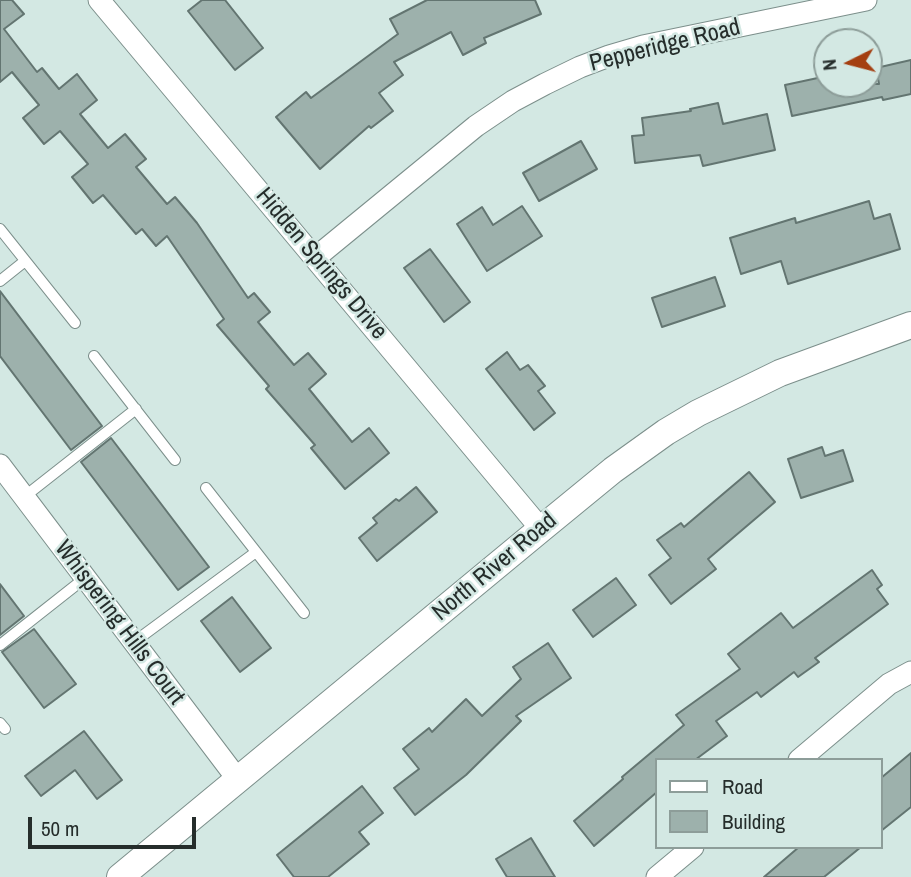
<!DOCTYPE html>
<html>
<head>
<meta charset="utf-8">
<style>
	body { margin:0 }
	#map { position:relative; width:911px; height:877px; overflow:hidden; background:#d3e8e3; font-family:"Archivo Narrow",sans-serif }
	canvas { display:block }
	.legend { position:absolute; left:655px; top:758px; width:228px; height:91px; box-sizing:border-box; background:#d3e8e3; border:2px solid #8d9d99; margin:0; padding:9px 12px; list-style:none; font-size:21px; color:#252d2b }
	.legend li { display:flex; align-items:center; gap:14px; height:35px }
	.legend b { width:35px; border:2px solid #8d9d99 }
	.north { position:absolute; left:813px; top:28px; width:70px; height:70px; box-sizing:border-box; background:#d3e8e3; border:2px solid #8d9d99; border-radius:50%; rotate:264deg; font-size:19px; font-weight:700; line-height:28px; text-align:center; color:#252d2b }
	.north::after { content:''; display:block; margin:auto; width:24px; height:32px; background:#a43f11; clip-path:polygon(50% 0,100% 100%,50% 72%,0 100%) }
	.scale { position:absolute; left:28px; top:817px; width:168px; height:32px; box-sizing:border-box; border:4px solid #252d2b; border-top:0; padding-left:9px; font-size:21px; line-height:24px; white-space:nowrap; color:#252d2b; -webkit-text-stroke:5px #d3e8e3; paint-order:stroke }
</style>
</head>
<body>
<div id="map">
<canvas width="911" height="877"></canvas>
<ul class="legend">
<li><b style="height:9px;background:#fff"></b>Road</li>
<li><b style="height:19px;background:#9db1ac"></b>Building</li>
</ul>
<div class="north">N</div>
<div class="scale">50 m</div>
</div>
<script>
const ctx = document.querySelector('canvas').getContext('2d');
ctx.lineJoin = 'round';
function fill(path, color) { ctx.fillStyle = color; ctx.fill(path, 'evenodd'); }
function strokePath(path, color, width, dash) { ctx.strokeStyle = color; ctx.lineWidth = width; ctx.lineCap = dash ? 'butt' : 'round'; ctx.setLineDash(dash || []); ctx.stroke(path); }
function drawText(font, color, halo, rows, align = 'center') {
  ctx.font = font + ' "Archivo Narrow",sans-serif'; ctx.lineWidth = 5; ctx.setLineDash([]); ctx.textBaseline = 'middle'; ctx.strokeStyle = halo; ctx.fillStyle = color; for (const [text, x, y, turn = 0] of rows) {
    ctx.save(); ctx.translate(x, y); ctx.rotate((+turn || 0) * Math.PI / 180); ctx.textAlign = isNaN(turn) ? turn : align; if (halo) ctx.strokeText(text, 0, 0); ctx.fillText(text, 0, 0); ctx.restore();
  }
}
const building = new Path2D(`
	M0,0H12L24,14L4,29L37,72L42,68L59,89L77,74L97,100L80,114L108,148L125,134L146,159L136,167L167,204L175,197L197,223L248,298L254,293L270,312L258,322L294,365L308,353L326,374L309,389L352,442L369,428L389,453L345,489L311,448L315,445L266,389L269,386L217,325L224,319L167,236L156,246L142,229L136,234L103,195L93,203L72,177L88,164L60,131L44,144L23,118L39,105L12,72L0,82Z
	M202,0H225L263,48L235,70L188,11Z
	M427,0H535L541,14L484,38L486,43L463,55L451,32L394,62L403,75L379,93L393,111L371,128L369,126L320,169L276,117L306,92L311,98L398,34L390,19Z
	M911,60V94L883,100L882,97L792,116L785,85L827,76V84H879L876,68Z
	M718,103L723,124L767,114L775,150L703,166L700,155L635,163L632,136L644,135L642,118L691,111L690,109Z
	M581,141L597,169L539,201L523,173Z
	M869,201L874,219L890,214L900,249L788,284L781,261L741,274L730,238L795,218L796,223Z
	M522,206L542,236L487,271L457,224L482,207L493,225Z
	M430,249L470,302L444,322L404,268Z
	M715,277L725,306L662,327L652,298Z
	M0,291L102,426L71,450L0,356Z
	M507,352L520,370L528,365L545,386L538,391L555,413L534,430L486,369Z
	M111,438L209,567L178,590L81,462Z
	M822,447L825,456L843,450L853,481L801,498L788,459Z
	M749,472L775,502L708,559L716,569L671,604L649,575L671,558L657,540L681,523L684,527Z
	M416,487L437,512L377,561L359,538L377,523L373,518L396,499L399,501Z
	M872,570L882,585L877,589L888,604L815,658L819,662L798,677L794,672L761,697L757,692L716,721L727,736L695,760H657V792L594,846L574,821L623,779L622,777L684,725L676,715L740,669L728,654L781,613L793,628Z
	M616,578L636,605L593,637L573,610Z
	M0,584L24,616L0,635Z
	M232,597L271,648L240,672L201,621Z
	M34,629L76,684L44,708L2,652Z
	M548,643L571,678L516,716L521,721L466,775L415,815L394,788L419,769L403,749L429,728L432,732L466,699L482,716L521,679L513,667Z
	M84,731L122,780L97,799L75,770L41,796L25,776Z
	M911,753V807L881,831V778Z
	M362,786L383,813L359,832L369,844L328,877H294L277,855Z
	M531,838L555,877H507L496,859Z
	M799,847H861L824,877H764Z`);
const service = new Path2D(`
	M0,229L75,323
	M0,281L25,261
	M94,356L175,460
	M206,488L304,613
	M24,497L136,409
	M134,642L256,552
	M0,645L85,578
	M0,723L5,729`);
const minor = new Path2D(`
	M99,0L541,529
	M315,258L476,126L513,101L545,84L580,67L609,56L643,46L866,0
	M0,465L239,781
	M799,760L889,684L911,672
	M657,877L693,847`);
const tertiary = new Path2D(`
	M120,877L541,529L613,470L666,432L698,413L780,373L911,325`);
const streetNames = [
	["Pepperidge Road",665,46,-14],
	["Hidden Springs Drive",321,264,50],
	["North River Road",495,567,-40],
	["Whispering Hills Court",119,623,53]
];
fill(building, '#9db1ac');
strokePath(building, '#637571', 2);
strokePath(service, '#7c8f8b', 12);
strokePath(minor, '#7c8f8b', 23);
strokePath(tertiary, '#7c8f8b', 28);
strokePath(service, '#fff', 10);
strokePath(minor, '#fff', 21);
strokePath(tertiary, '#fff', 26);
drawText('24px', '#252d2b', '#d3e8e3', streetNames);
</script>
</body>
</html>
